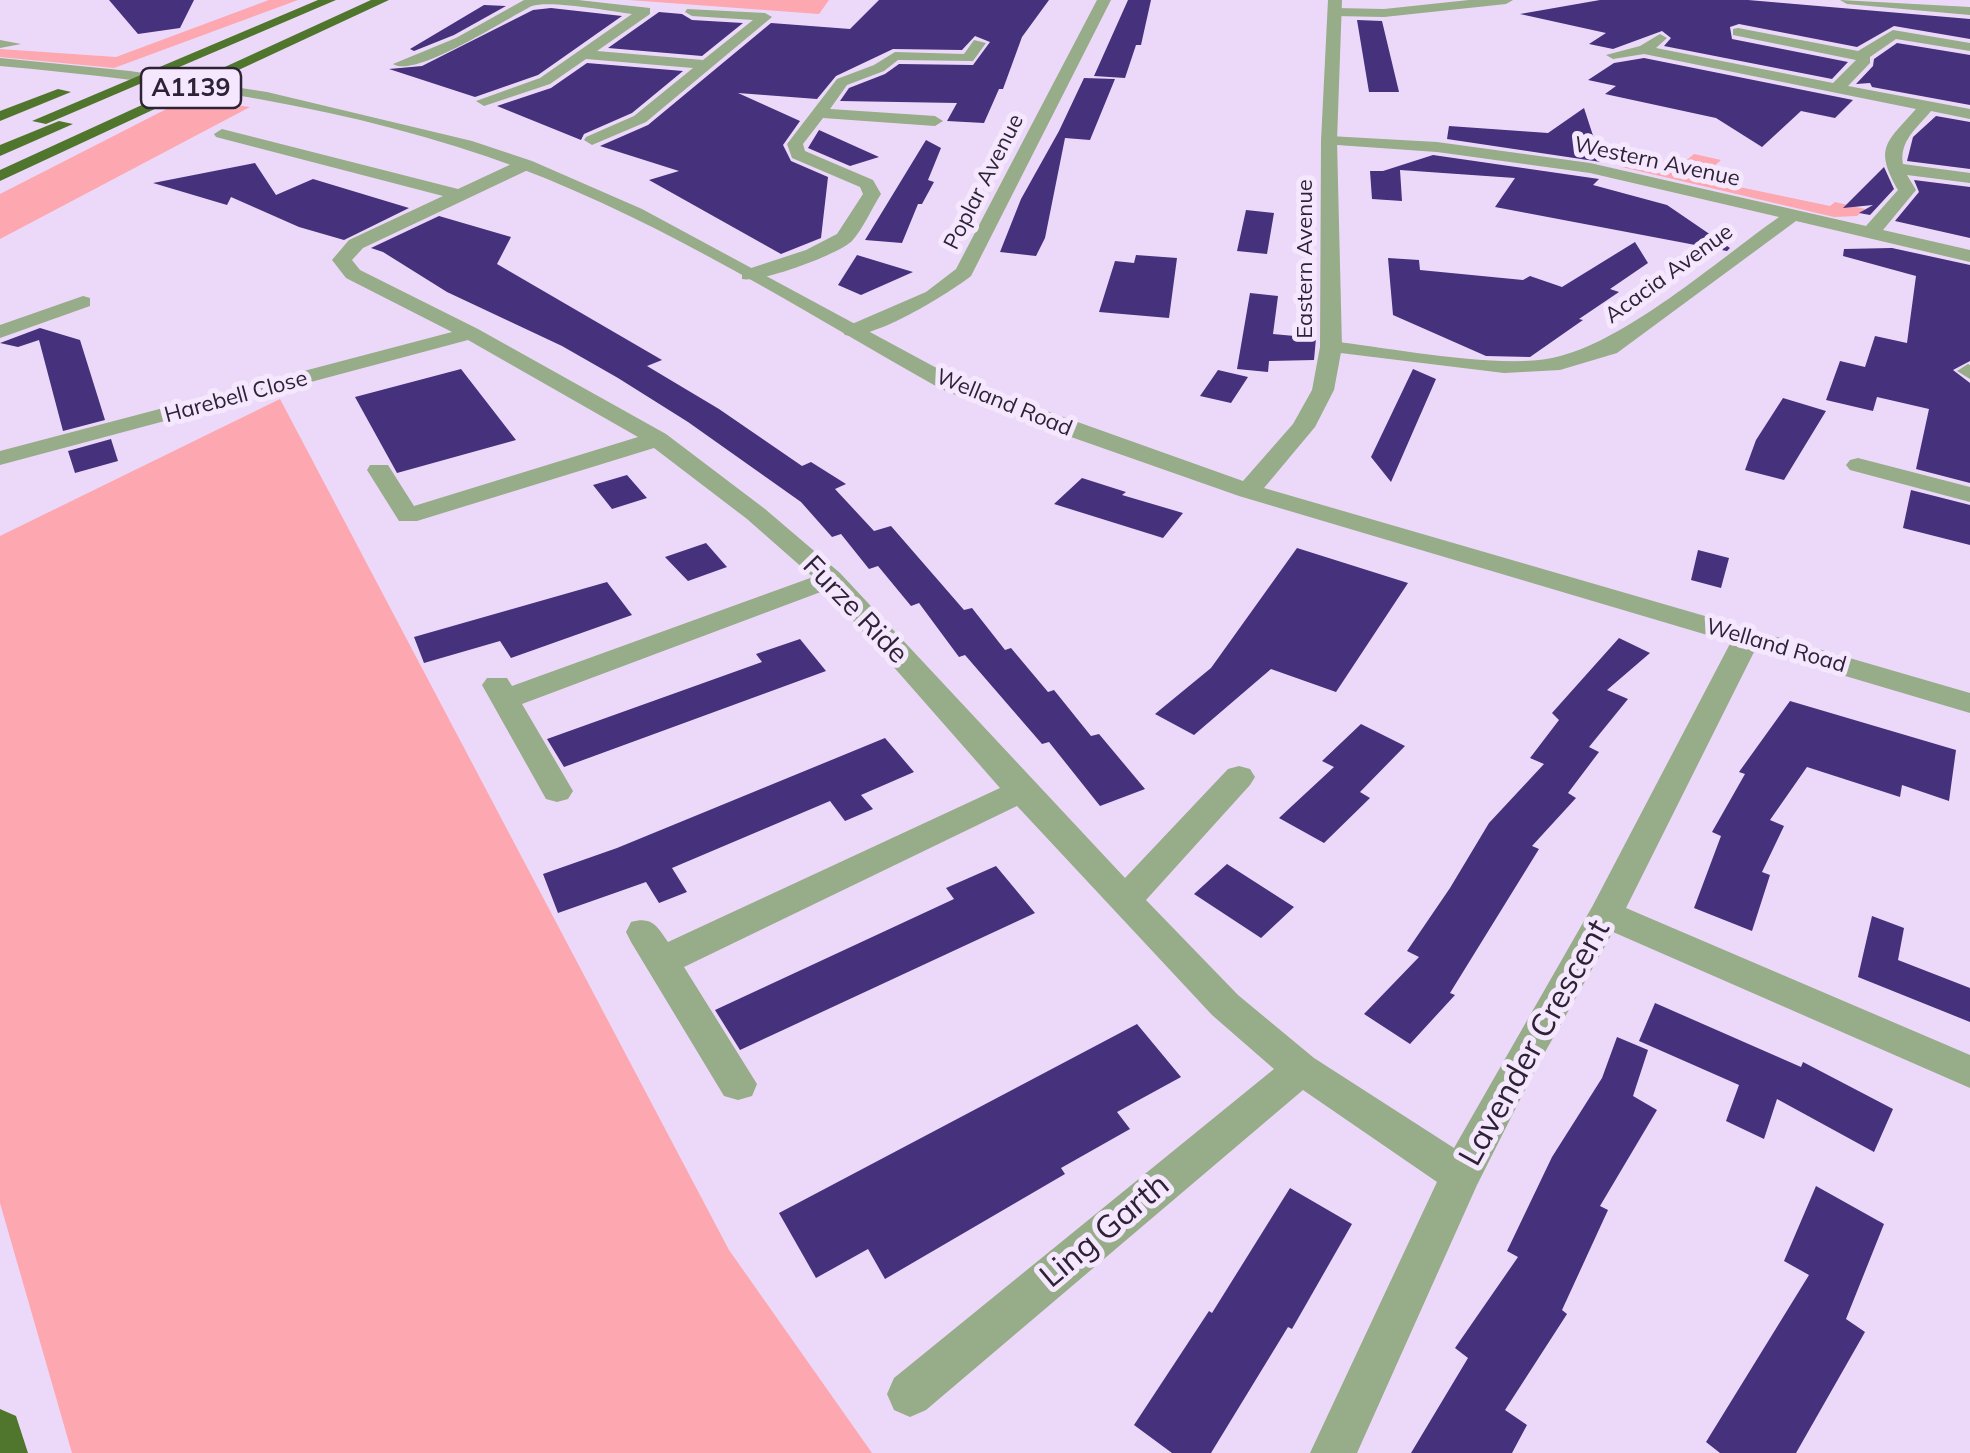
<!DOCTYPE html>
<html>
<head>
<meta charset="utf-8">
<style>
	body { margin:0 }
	canvas { display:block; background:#ecd8f8 }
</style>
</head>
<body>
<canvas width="1970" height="1453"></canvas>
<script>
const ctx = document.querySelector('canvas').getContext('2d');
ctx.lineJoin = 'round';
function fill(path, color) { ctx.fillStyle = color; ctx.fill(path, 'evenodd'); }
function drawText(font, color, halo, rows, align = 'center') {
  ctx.font = font + ' Mulish,sans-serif'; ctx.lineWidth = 10; ctx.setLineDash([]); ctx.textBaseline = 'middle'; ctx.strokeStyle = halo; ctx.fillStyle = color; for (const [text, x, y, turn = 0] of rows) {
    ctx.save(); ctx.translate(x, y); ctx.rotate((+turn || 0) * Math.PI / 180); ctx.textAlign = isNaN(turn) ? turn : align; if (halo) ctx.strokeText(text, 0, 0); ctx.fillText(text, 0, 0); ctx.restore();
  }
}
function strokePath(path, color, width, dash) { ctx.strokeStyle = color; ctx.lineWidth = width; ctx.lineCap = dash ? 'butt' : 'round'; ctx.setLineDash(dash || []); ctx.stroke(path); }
const green = new Path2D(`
	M269,0H298L114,68L0,57V49L116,57Z
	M629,0H829L819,14Z
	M188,98L250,107L0,239V194Z
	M1694,154L1721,160L1713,167L1727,170L1723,175L1730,177L1725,184L1830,206L1835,202L1865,209L1857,216L1834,217L1622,167L1620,158L1675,170Z
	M280,399L729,1250L872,1453H72L0,1203V536Z`);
const building = new Path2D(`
	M109,0H194L180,28L138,34Z
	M879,0H1049L1022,37L1003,89H999L984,123L947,121L957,103L840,101L849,88L885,74L899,64L973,65L990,42L975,36L962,50L893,49L836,76L817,99L738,93L800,121L783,145L791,161L828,177L821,238L781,254L649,180L679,171L600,146L648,125L771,23L850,29Z
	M1128,0H1151L1141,45H1136L1125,78L1094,76Z
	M1600,0H1748L1970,19V39L1894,26L1857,47L1739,24L1730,27L1732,39L1848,62L1832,79L1664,46L1671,38L1662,31L1613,49L1589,44L1606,33L1520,14Z
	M484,5L506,6L454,35L414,51L410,49Z
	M551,8L622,16L538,75L475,97L389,69L422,66L533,10Z
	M659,12L682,14L692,20L743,23L702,56L608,48Z
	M1357,20L1382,21L1399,92H1369Z
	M1897,43L1970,55V105L1872,87L1870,83L1856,84L1873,66L1874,59Z
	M1644,58L1853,100L1835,118L1801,111L1762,147L1716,118L1605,94L1616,86L1588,80L1614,63Z
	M587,63L683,71L632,113L584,134L581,140L497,106L551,88Z
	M1084,78L1115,79L1090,140L1065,138L1045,238L1036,256L1000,252L1021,199L1059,131Z
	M1584,108L1599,154L1590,152L1601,162L1447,139L1449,126L1548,133Z
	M1936,116L1970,122V169L1907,161L1913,137Z
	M819,130L879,157L850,166L808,148Z
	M926,140L941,148L928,180L934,182L922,204H918L902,243L865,240Z
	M1433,155L1599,179L1593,185L1667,205L1730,248L1727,251L1495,207L1515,178L1400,170L1402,201L1372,199L1370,171H1383Z
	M255,163L276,195L313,179L409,208L344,240L299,227L231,197L227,205L153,183Z
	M1884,167L1894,189L1870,215L1859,213L1873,205L1843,208Z
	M1914,180L1970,187V238L1895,221L1919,192Z
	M1246,210L1274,213L1267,254L1237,251Z
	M439,216L511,237L497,264L662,360L647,366L719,409L802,466L811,462L846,484L835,489L874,531L891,526L964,610L972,608L1005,650L1011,648L1048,692L1054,690L1091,736L1099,734L1145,789L1100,806L1049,742L1042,744L965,655L959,657L919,603L911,606L878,566L869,569L841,534L832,537L801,502L688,422L618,378L562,346L447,292L383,252L371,248Z
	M1635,242L1648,263L1610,289L1619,292L1579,319L1583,320L1530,357L1486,356L1393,315L1388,258L1419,260L1420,270L1523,280L1530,276L1562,287Z
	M1892,248L1970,265V361L1953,370L1970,383V483L1916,469L1929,409L1877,397L1873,411L1826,400L1840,361L1865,367L1875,336L1907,343L1916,276L1843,256L1844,249Z
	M857,255L913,272L861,295L838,285Z
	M1136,255L1177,258L1169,318L1099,312L1115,261L1134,263Z
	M1250,293L1278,296L1273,334L1316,338L1314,360L1269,361L1268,372L1237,369Z
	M40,328L80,340L105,420L63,431L39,340L18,347L0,343Z
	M461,369L516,440L397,473L355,397Z
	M1413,369L1436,379L1391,482L1371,457Z
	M1218,370L1248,377L1231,403L1200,396Z
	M1783,398L1826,411L1784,480L1745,470L1756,440Z
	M111,439L118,461L75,473L68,451Z
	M627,475L647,498L612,509L593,485Z
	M1082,478L1126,492L1122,495L1183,513L1163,538L1054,504Z
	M1911,490L1970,505V545L1903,528Z
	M706,543L727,567L688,581L665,557Z
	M1297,548L1408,583L1336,692L1271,669L1194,735L1155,714L1211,668Z
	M1698,550L1729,558L1721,588L1691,580Z
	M607,582L632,615L511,658L500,641L424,663L414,637Z
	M1619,638L1650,653L1607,690L1628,699L1589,747L1599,752L1568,793L1576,798L1532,846L1539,849L1450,993L1455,995L1410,1044L1364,1014L1419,957L1407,951L1450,888L1489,823L1544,764L1530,758L1559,720L1552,713Z
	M800,639L826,671L564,767L547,739L762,662L756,654Z
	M1790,701L1956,750L1949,801L1902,785L1900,797L1807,767L1770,820L1784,826L1762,872L1770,875L1752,931L1694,908L1721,836L1712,832L1745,774L1739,772Z
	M1361,724L1405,746L1360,792L1370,798L1324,843L1279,818L1334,767L1322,761Z
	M885,738L914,772L861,795L873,809L845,821L830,801L672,868L687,892L659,903L646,882L558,913L543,874L617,848Z
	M1227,864L1294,907L1261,938L1194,894Z
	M996,866L1035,913L740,1050L715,1010L954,899L946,888Z
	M1872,916L1904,928L1898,960L1970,988V1022L1858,977Z
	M1655,1003L1801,1067L1803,1062L1893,1109L1874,1152L1777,1099L1764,1139L1726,1121L1739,1085L1639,1041Z
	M1137,1024L1181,1077L1117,1112L1130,1129L1061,1168L1065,1174L885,1279L868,1249L816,1278L779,1213Z
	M1617,1037L1648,1050L1633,1096L1657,1110L1600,1206L1608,1210L1562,1310L1567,1314L1505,1410L1527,1425L1512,1453H1411L1468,1358L1455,1348L1518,1257L1507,1251L1552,1157L1602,1078Z
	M1816,1186L1884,1224L1846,1319L1865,1332L1796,1453H1720L1706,1442L1809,1275L1784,1261Z
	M1290,1188L1352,1224L1292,1329L1288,1327L1211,1453H1172L1134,1425L1209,1311L1212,1313Z`);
const minor = new Path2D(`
	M524,0H578L650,8V14L597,51L703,60L753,20L692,16L685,12L687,9L765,13L772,17L646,122L592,145L584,140L586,137L634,116L693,68L586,59L550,84L484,106L476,101L540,78L632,14C611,11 549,0 532,6C507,18 415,79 393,64L456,38Z
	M1097,0H1111L971,276C948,294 872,341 845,335L842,331L845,327L926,292L956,269Z
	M1469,0H1513L1506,4L1384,17L1335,16L1328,12L1335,8L1384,9Z
	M1840,0L1970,7V15L1847,4Z
	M1738,28L1858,51L1893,30L1970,43V51L1896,39L1870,57V63L1848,86L1970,109V119L1931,111C1917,128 1899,141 1903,164L1970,173V183L1907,175L1916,190L1883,230L1970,250V262L1796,221L1617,353L1560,370L1504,373L1324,351L1320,347L1324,343L1331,341C1391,348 1496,369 1552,358C1623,344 1718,260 1779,217L1590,173L1437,152L1323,144L1321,141L1329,136L1437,142L1590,163L1866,226L1898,190C1874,147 1886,143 1916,109L1644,54L1613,59L1606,55L1640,46L1660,34L1667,38L1656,48L1833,83L1856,60L1733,35V29Z
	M0,40L21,44L0,48Z
	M974,40L986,43L973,61L898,60L884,71L847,85L830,109L935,116L943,121L935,126L823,118L803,144L805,151L873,180L881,194C872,208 863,229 852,241C837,255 761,283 742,279V271L806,250L837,234L863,194L860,187L792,158L787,144L837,79L874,65L895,52L964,54Z
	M222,129L458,189L518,161H530V169L363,248L352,260L360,270L478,329L666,434L765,509L840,573L1125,878L1228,769L1239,766L1250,769L1255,777L1250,785L1146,900L1238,995L1314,1058L1454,1148L1592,907L1733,638L1737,632H1757L1761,638L1626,908L1970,1055V1088L1613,932L1536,1068L1477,1185L1357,1453H1310L1437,1182L1303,1090L926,1410L910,1417L894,1410L887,1394L894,1378L1274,1069L1212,1015L1017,806L684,967L757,1084L752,1096L738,1100L724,1096L631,942L626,932L631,922C652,916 657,926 668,942L1000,788L826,590L522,704L573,791L568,799L557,802L546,799L482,685L487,678H507L512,686L813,577L747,519L654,448L417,521H399L367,470L370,465H388L414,506L638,437L468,340L0,465V451L452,332L346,278L332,260L349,240L443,196L216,137L214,134Z
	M83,296L90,298V306L0,338V325Z
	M1968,364L1970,365V379L1957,371Z
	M1858,458L1970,487V502L1850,470L1846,465L1850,460Z`);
const tertiary = new Path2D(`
	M1328,0H1342L1337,141L1342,347L1334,390L1315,427L1264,488L1970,693V713L1239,496L980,405L941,389C803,311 667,224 519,168C353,106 175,82 0,66V58L130,71L267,92L472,141L532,161L642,209L957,379L1243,481L1293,424L1312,390L1320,347L1321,141Z`);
const trunk = new Path2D(`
	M318,0H336L46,124L32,121Z
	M371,0H389L0,181V170Z
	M58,89L71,92L0,121V111Z
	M59,121L73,124L0,156V145Z
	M0,1409L16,1416L28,1453H0Z`);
const farStreetnames = [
	["Western Avenue",1657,162,12],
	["Poplar Avenue",984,182,-63],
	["Eastern Avenue",1305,259,-90],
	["Acacia Avenue",1669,274,-36],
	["Harebell Close",236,397,-15],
	["Welland Road",1004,403,22],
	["Welland Road",1776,646,16]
];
const shields = [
	[191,88,100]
];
const shieldNames = [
	["A1139",191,88]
];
const streetNames = [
	["Furze Ride",855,610,46]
];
const nearStreetnames = [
	["Lavender Crescent",1535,1043,-61],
	["Ling Garth",1105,1231,-40]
];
fill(green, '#fda7b0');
fill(building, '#46317c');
fill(minor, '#97ac89');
fill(tertiary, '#97ac89');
fill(trunk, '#4f762c');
drawText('22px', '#2e2236', '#f5e8fe', farStreetnames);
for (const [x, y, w] of shields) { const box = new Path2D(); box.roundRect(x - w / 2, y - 20, w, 40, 8); ctx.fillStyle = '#f5e8fe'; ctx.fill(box); strokePath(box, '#2e2236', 2.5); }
drawText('bold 25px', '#2e2236', null, shieldNames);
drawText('28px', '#2e2236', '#f5e8fe', streetNames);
drawText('32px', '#2e2236', '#f5e8fe', nearStreetnames);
</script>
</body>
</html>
